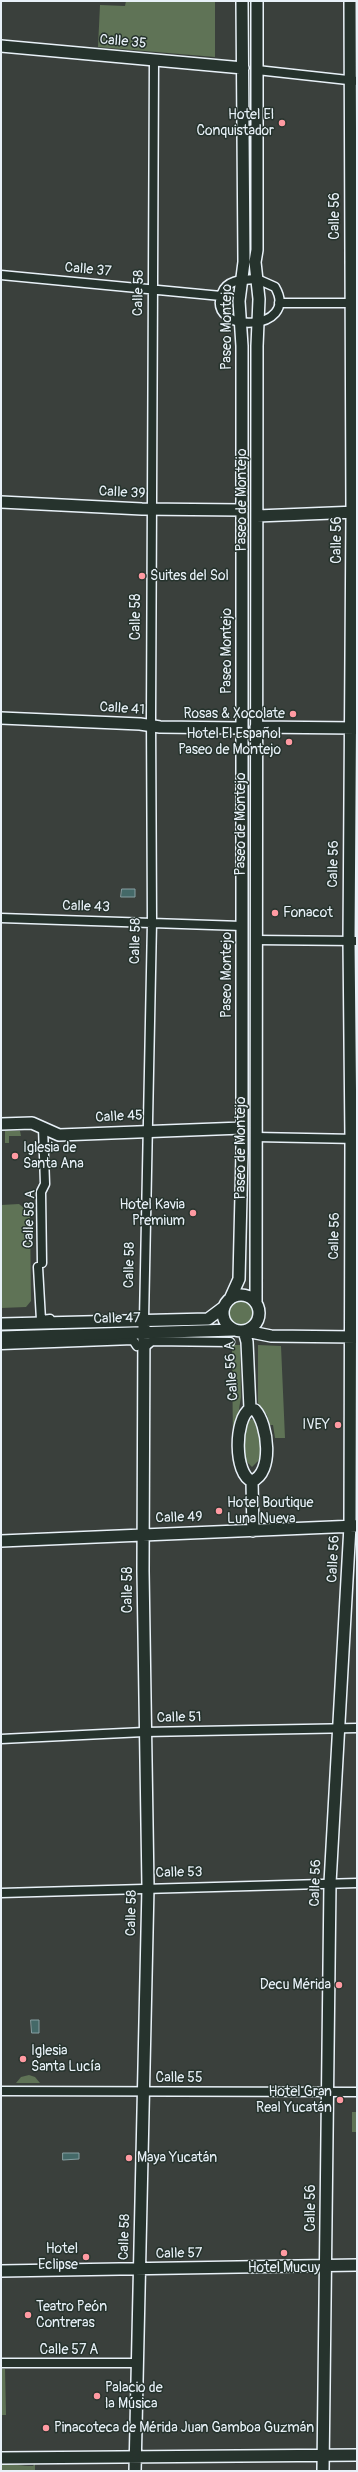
<!DOCTYPE html>
<html>
<head>
<meta charset="utf-8">
<style>
	body { margin:0 }
	#map { position:relative; width:358px; height:2472px; overflow:hidden; background:#3a403c; font-family:Pangolin,sans-serif }
	canvas { display:block }
	.frame { position:absolute; inset:0; border:2px solid #e8f1f8; pointer-events:none }
</style>
</head>
<body>
<div id="map">
<canvas width="358" height="2472"></canvas>
<div class="frame"></div>
</div>
<script>
const ctx = document.querySelector('canvas').getContext('2d');
ctx.lineJoin = 'round';
function fill(path, color) { ctx.fillStyle = color; ctx.fill(path, 'evenodd'); }
function strokePath(path, color, width, dash) { ctx.strokeStyle = color; ctx.lineWidth = width; ctx.lineCap = dash ? 'butt' : 'round'; ctx.setLineDash(dash || []); ctx.stroke(path); }
function drawText(font, color, halo, rows, align = 'center') {
  ctx.font = font + ' Pangolin,sans-serif'; ctx.lineWidth = 3; ctx.setLineDash([]); ctx.textBaseline = 'middle'; ctx.strokeStyle = halo; ctx.fillStyle = color; for (const [text, x, y, turn = 0] of rows) {
    ctx.save(); ctx.translate(x, y); ctx.rotate((+turn || 0) * Math.PI / 180); ctx.textAlign = isNaN(turn) ? turn : align; if (halo) ctx.strokeText(text, 0, 0); ctx.fillText(text, 0, 0); ctx.restore();
  }
}
const green = new Path2D(`
	M126,1H215V57L98,47L100,5L125,6Z
	M5,1131H20L21,1136H9V1143H5Z
	M19,1204L30,1213L31,1301L26,1307L1,1308V1205Z
	M227 1313a13 13 0 1 1 26 0a13 13 0 1 1-26 0Z
	M232,1345H240L241,1397L233,1446Z
	M258,1345L281,1346L285,1438H275L273,1425H270L267,1415L258,1403Z
	M252,1419C264,1426 262,1449 259,1460L252,1467L244,1459V1429L248,1421Z
	M29,2075L35,2077L40,2083H16L21,2077Z
	M352,2112H357V2132H352Z
	M1,2369H5L6,2415H1Z
	M35,2463V2471H1V2464C13,2464 22,2466 33,2466Z`);
const water = new Path2D(`
	M122,889H135V897H121Z
	M31,2020H39V2033H32Z
	M63,2153H79V2159L63,2160Z`);
const street = new Path2D(`
	M257,70L357,81
	M1,275L221,296
	M257,279L275,287C301,332 205,335 222,293C227,279 244,280 257,279Z
	M279,303H357
	M1,918L242,926
	M256,940L357,941
	M256,1137L357,1139
	M42,1263L41,1192L45,1184L43,1127
	M38,1267L41,1320L50,1319
	M144,1320L152,922L151,716L154,60
	M1,1345L133,1340L137,1346
	M146,1346L152,1341L230,1342
	M1,1739L144,1732L357,1728
	M1,1893L357,1883
	M1,2091L357,2092
	M1,2363H137`);
const secondary = new Path2D(`
	M1,46L243,68
	M1,502L142,509L242,510
	M257,516L357,512
	M1,718L140,724L160,727L242,728
	M256,727L356,728
	M1,1124L32,1123L59,1135L242,1128
	M223 1313a18 18 0 1 1 36 0a18 18 0 1 1-36 0Z
	M230,1299L239,1279L242,1153V346L239,301L244,262L242,1
	M256,1303L257,346L259,299L255,262L257,250V1
	M1,1324L208,1319L224,1307
	M244,1331L247,1342L250,1409
	M246,1331L271,1336L356,1337
	M1,1337L234,1330
	M250,1409L255,1410C268,1424 274,1473 252,1481
	M250,1409C234,1419 234,1475 252,1481
	M252,1481L253,1531
	M1,1541L356,1526
	M1,2271L357,2265
	M1,2458L357,2455
	M135,2471L148,1887L143,1571L144,1320
	M323,2471L330,1883L350,1526L351,1139L349,941L352,513L350,1`);
const markers = [
	[282,123,4,"#ff9aa2"],
	[142,576,4,"#ff9aa2"],
	[293,714,4,"#ff9aa2"],
	[289,742,4,"#ff9aa2"],
	[275,913,4,"#ff9aa2"],
	[15,1156,4,"#ff9aa2"],
	[193,1213,4,"#ff9aa2"],
	[338,1425,4,"#ff9aa2"],
	[219,1511,4,"#ff9aa2"],
	[339,1985,4,"#ff9aa2"],
	[23,2059,4,"#ff9aa2"],
	[340,2100,4,"#ff9aa2"],
	[129,2158,4,"#ff9aa2"],
	[284,2253,4,"#ff9aa2"],
	[86,2257,4,"#ff9aa2"],
	[28,2315,4,"#ff9aa2"],
	[97,2396,4,"#ff9aa2"],
	[46,2428,4,"#ff9aa2"]
];
const streetNames = [
	["Calle 35",123,42,5],
	["Calle 56",335,216,-90],
	["Calle 37",88,270,5],
	["Calle 58",139,293,-89],
	["Paseo Montejo",227,327,-90],
	["Calle 39",122,493,3],
	["Paseo de Montejo",242,500,-90],
	["Calle 56",337,540,-90],
	["Calle 58",136,617,-90],
	["Paseo Montejo",227,651,-90],
	["Calle 41",122,709,4],
	["Paseo de Montejo",241,824,-90],
	["Calle 56",334,864,-89],
	["Calle 43",86,907,2],
	["Calle 58",136,941,-89],
	["Paseo Montejo",227,975,-90],
	["Calle 45",119,1117,-3],
	["Paseo de Montejo",241,1148,-90],
	["Calle 58 A",30,1219,-88],
	["Calle 56",335,1236,-89],
	["Calle 58",130,1265,-89],
	["Calle 47",117,1319,-1],
	["Calle 56 A",232,1371,-94],
	["Calle 49",179,1518,-2],
	["Calle 56",334,1559,-87],
	["Calle 58",128,1590,-90],
	["Calle 51",179,1718,-1],
	["Calle 53",179,1873,-1],
	["Calle 56",316,1883,-88],
	["Calle 58",132,1913,-89],
	["Calle 55",179,2078],
	["Calle 56",311,2208,-90],
	["Calle 58",125,2237,-88],
	["Calle 57",179,2254,-1],
	["Calle 57 A",69,2350]
];
const poiNames = [
	["Hotel El",274,115,"right"],
	["Conquistador",274,131,"right"],
	["Suites del Sol",150,576],
	["Rosas & Xocolate",285,714,"right"],
	["Hotel El Español",281,734,"right"],
	["Paseo de Montejo",281,750,"right"],
	["Fonacot",283,913],
	["Iglesia de",23,1148],
	["Santa Ana",23,1164],
	["Hotel Kavia",185,1205,"right"],
	["Premium",185,1221,"right"],
	["IVEY",330,1425,"right"],
	["Hotel Boutique",227,1503],
	["Luna Nueva",227,1519],
	["Decu Mérida",331,1985,"right"],
	["Iglesia",31,2051],
	["Santa Lucía",31,2067],
	["Hotel Gran",332,2092,"right"],
	["Real Yucatán",332,2108,"right"],
	["Maya Yucatán",137,2158],
	["Hotel",78,2249,"right"],
	["Eclipse",78,2265,"right"],
	["Hotel Mucuy",284,2268,"center"],
	["Teatro Peón",36,2307],
	["Contreras",36,2323],
	["Palacio de",105,2388],
	["la Música",105,2404],
	["Pinacoteca de Mérida Juan Gamboa Guzmán",54,2428]
];
fill(green, '#5f7356');
fill(water, '#446968');
strokePath(water, '#869fa2', 1);
strokePath(street, '#e8f1f8', 11);
strokePath(secondary, '#e8f1f8', 14);
strokePath(street, '#26332d', 8);
strokePath(secondary, '#26332d', 11);
for (const [x, y, r, color] of markers) { const dot = new Path2D(); dot.arc(x, y, r, 0, 2 * Math.PI); ctx.fillStyle = color; ctx.fill(dot); strokePath(dot, '#26332d', 1.5); }
drawText('14px', '#e8f1f8', '#26332d', streetNames);
drawText('14px', '#e8f1f8', '#26332d', poiNames, 'left');
</script>
</body>
</html>
